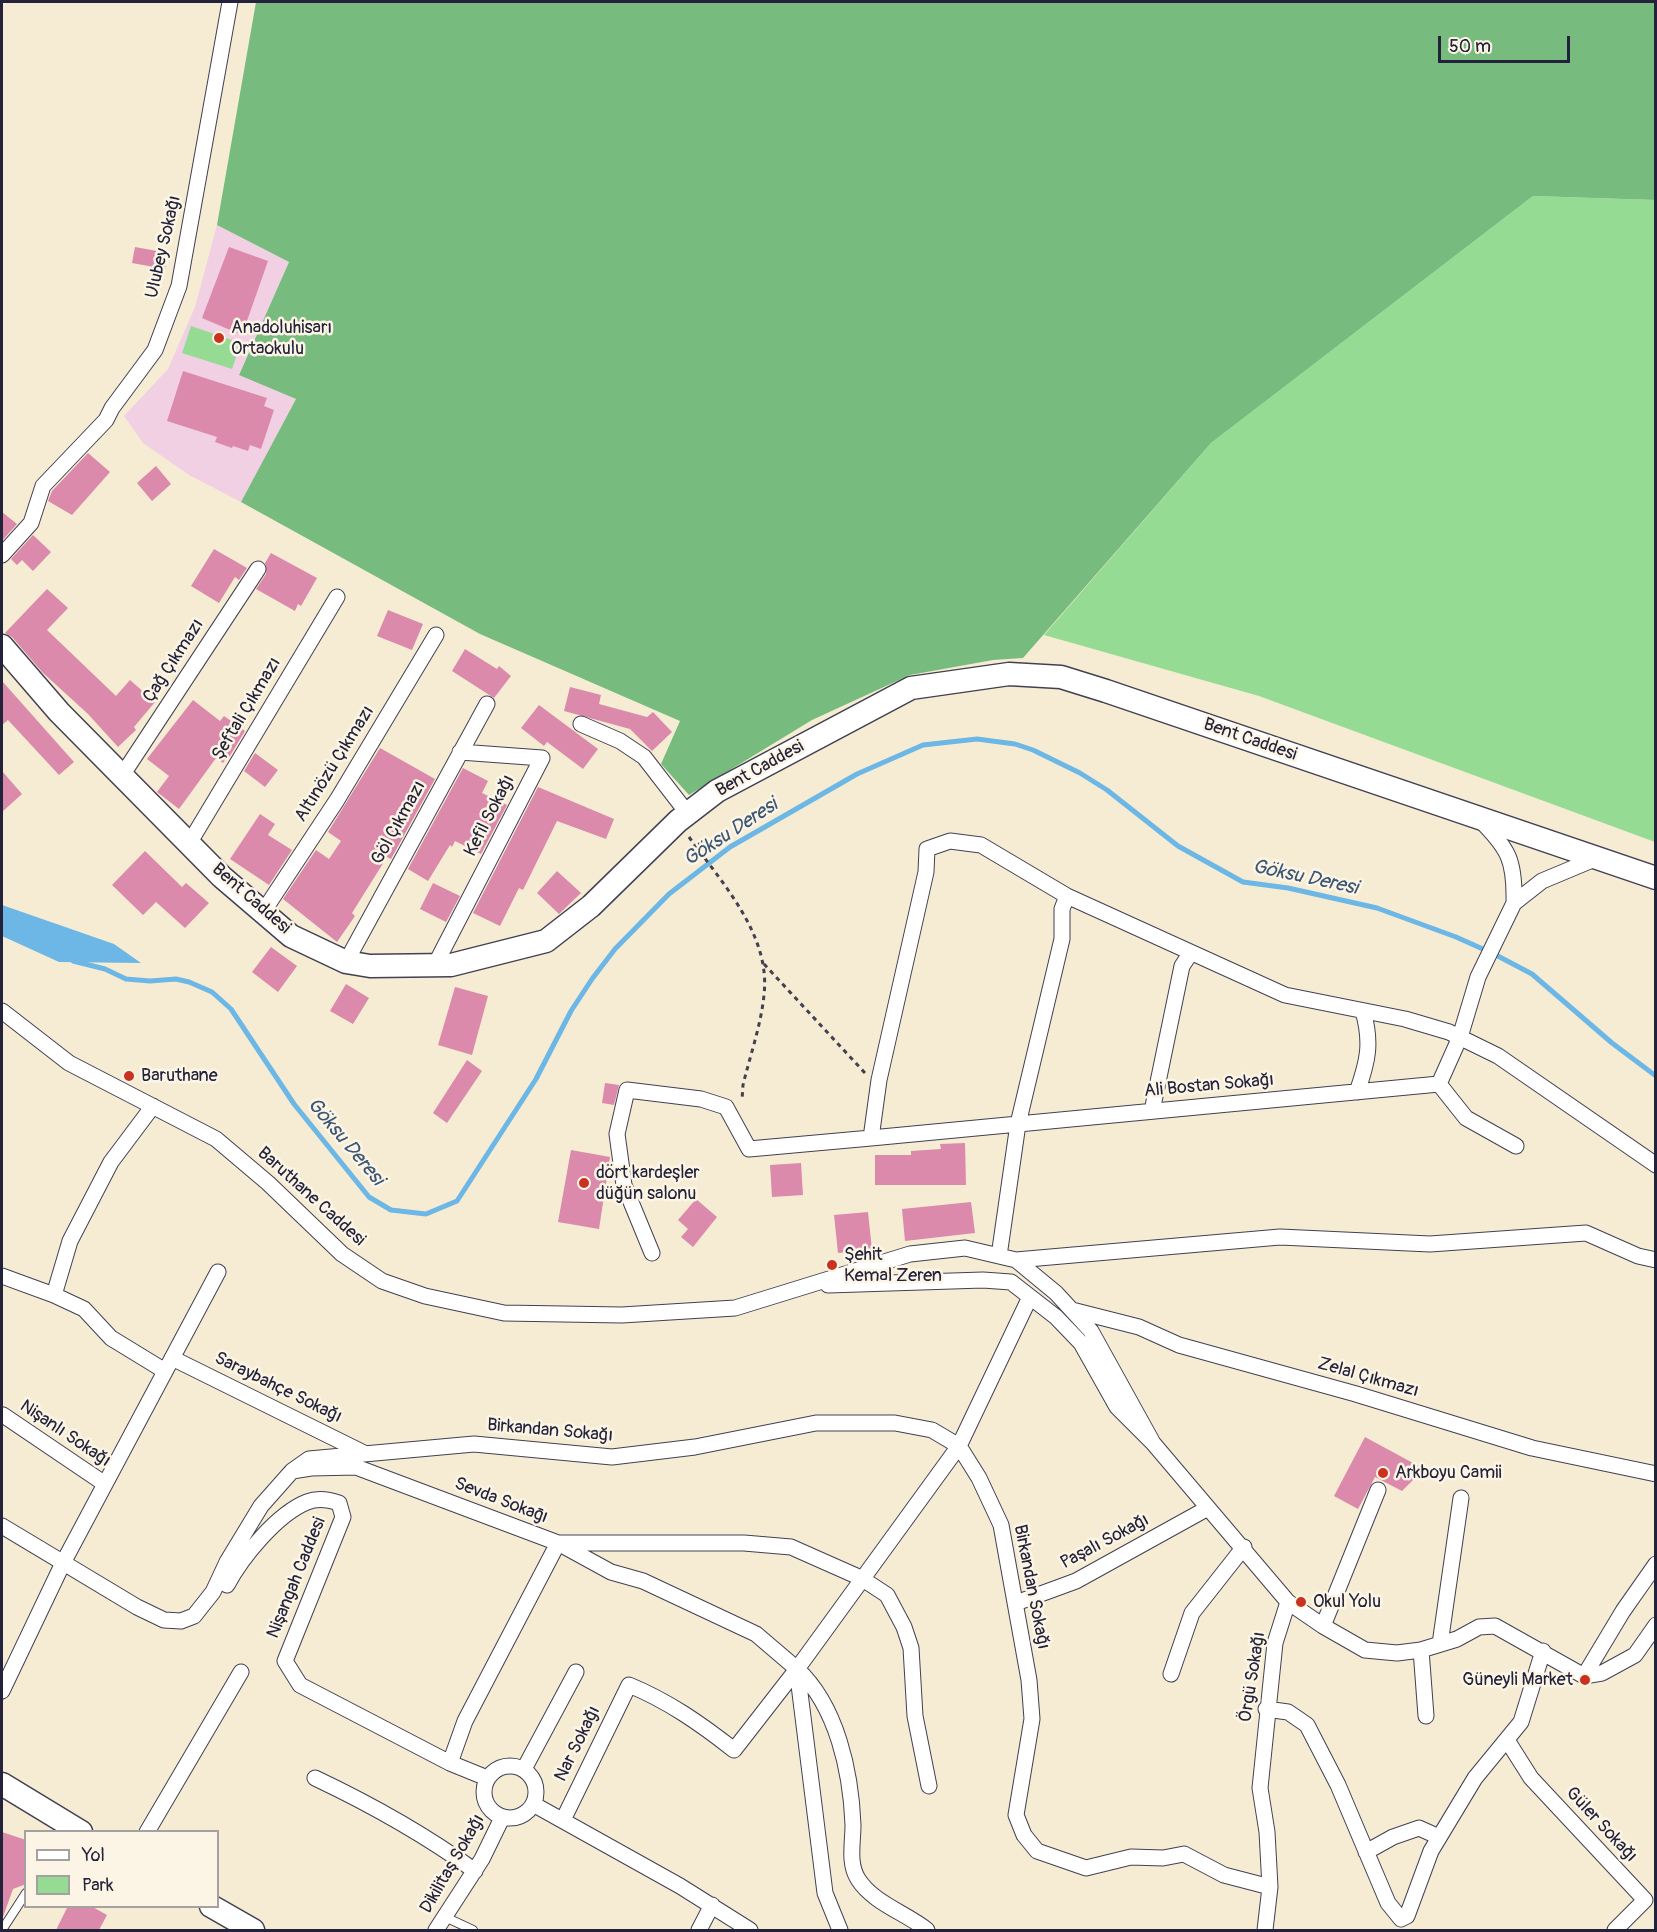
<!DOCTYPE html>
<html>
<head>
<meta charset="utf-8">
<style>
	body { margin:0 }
	#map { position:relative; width:1657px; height:1932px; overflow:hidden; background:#f5ecd3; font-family:Pangolin,sans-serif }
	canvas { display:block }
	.frame { position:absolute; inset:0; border:3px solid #22223b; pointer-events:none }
	.legend { position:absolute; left:24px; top:1830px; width:195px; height:78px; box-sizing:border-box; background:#fcf5e5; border:2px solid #a5a1a1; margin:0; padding:8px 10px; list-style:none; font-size:18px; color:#22223b }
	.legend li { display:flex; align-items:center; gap:12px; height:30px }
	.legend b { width:30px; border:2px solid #a5a1a1 }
	.scale { position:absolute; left:1438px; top:36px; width:132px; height:27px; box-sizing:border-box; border:3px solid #22223b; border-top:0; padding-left:8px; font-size:18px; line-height:21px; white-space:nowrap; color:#22223b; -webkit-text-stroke:4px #fcf5e5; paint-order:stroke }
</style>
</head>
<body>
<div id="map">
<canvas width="1657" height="1932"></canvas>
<div class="frame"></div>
<ul class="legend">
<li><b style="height:8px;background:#fff"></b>Yol</li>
<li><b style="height:16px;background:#96db94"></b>Park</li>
</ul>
<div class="scale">50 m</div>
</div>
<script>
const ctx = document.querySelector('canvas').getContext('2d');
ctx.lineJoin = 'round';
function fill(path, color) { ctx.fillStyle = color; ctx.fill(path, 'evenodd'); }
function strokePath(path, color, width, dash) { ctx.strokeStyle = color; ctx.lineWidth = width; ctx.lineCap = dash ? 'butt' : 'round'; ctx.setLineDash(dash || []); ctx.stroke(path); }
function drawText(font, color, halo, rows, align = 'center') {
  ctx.font = font + ' Pangolin,sans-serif'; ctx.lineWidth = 5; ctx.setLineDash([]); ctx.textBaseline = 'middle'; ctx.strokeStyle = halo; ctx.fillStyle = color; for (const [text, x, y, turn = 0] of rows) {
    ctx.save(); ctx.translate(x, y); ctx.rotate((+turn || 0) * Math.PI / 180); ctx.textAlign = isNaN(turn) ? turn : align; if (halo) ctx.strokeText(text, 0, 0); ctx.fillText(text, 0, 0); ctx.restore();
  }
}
const built = new Path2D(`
	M217,225L289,262L239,374L296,399L241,502L189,475L143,443L124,416L168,369L195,307Z`);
const green = new Path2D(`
	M1533,196L1655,200V842L1259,696L1044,635L1211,443Z
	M191,326L241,343L232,369L182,353Z`);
const forest = new Path2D(`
	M256,2H1655V200L1533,196L1211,443L1023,658L993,660L910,675L812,720L689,795L661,764L680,721L480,634L241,502L296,399L239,375L289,262L217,225Z`);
const water = new Path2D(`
	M2,905L114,944L141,963L59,962L2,936Z`);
const stream = new Path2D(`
	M73,961L105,969L126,979L150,981L176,979L189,982L212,992L231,1009L294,1104L369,1197L391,1210L426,1214L457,1201L536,1079L571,1011L592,979L615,949L669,894L730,847L857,774L923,745L977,739L1015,744L1033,750L1080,773L1107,790L1178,846L1243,882L1288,888L1377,908L1456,937L1494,954L1532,974L1612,1043L1656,1076`);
const building = new Path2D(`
	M135,247L168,253L165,269L132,263Z
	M229,247L268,261L242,335L202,318Z
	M183,371L267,398L264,406L274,410L261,449L250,445L248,451L233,446L232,448L215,442L217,437L167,421Z
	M88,453L110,472L72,515L48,501L52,491Z
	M156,466L171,484L152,501L137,483Z
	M2,512L17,524L2,541Z
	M33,535L51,552L33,571L22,560L17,565L11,559Z
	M214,549L247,568L239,580L235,577L219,603L191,586Z
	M271,553L317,578L301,606L298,604L295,611L256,589L266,574L265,563Z
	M47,589L68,608L47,630L116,696L130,680L155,702L134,727L136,730L118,747L88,714L42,672L12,637L5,633Z
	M388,610L423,624L412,650L377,636Z
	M465,649L497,669L499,666L511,676L494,698L452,671Z
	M2,681L74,762L59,775L8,720L2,725Z
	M570,687L601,695L599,704L647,717L653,712L672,732L652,751L630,729L564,711Z
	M193,700L220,721L224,716L245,731L228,759L226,758L223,763L216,758L179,809L157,792L169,776L147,759Z
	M539,705L598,749L583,769L547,742L544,746L521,728Z
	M380,748L435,779L391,859L387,857L352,913L355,916L337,942L283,899L316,850L329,859L341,841L328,832Z
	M255,753L278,770L265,787L244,771Z
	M463,768L488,781L482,793L507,805L481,854L455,841L452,847L450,845L428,881L408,869Z
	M2,771L22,794L2,812Z
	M538,787L614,819L606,839L557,821L523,890L519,888L500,926L473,913Z
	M260,814L275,824L268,835L292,850L269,885L230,859Z
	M145,851L182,887L186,883L209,903L185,928L156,902L143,915L112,885Z
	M557,871L581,893L559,914L537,893Z
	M433,883L460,896L446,922L420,909Z
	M271,947L297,966L278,992L252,972Z
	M346,984L369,998L353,1024L330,1011Z
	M455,987L488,996L472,1055L438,1045Z
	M467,1060L482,1071L447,1123L433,1113Z
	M605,1083L619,1085L614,1105L602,1103Z
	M965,1143L966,1185H875V1155H911V1151L941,1149L940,1144Z
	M571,1150L610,1157L599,1229L558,1222Z
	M801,1163L803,1195L772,1197L770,1165Z
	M696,1199L717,1217L693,1247L681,1237L688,1229L678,1220Z
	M971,1202L975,1233L905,1241L902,1209Z
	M868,1212L872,1250L838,1253L834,1215Z
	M1365,1437L1424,1469L1402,1491L1375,1477L1358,1509L1334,1496Z
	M2,1832L26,1840V1884L13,1889L3,1917Z
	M68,1906H91L107,1915L99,1930H56Z`);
const path = new Path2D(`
	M689,837C722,883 771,935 764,995C761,1025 750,1056 743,1085L742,1100
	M764,964L865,1073`);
const lane = new Path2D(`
	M445,1917L473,1930
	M2,1930L26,1893`);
const street = new Path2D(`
	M2,555L31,523L43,486L106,420L112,408L155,350L179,286L230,2
	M581,724L620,741L644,757L688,814
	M123,774L258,569
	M1480,820C1509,849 1515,861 1514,903L1542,881L1597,858
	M190,842L337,597
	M263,912L337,800L436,635
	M346,962L487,704
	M435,965L542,758L460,752
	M2,1011L69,1063L216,1139L268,1183L342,1254L382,1281L425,1296L504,1313L622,1315L735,1308L910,1254L965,1248L1016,1260L1056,1293L1091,1331L1153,1443
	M1439,1084L1466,1118L1516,1146
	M1357,1092C1368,1061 1372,1043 1363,1011
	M1152,1111L1182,966L1190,954
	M871,1138L1439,1084L1460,1037L1478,977L1514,903
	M652,1253L624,1185L617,1134L627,1090L701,1099L726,1107L749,1149L871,1138L879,1080L926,872L927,849L950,841L981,845L1067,896L1285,995L1405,1019L1449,1032L1498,1056L1656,1165
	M999,1256L1018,1124L1062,939V909L1067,896
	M1016,1260L1280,1237L1430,1244L1586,1233L1638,1256L1656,1260
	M2,1276L54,1295L84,1309L111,1338L165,1371
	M828,1285L983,1280L1011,1282L1056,1317L1081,1343L1117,1407L1153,1443L1288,1602L1323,1626L1365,1650L1397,1653L1421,1650L1457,1639L1479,1627L1495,1626L1584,1676L1602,1673L1635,1655L1656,1625
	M54,1295L70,1241L111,1162L153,1106
	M1072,1310L1139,1327L1179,1345L1356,1394L1532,1448L1656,1474
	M172,1358L366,1454
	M3,1415L105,1484
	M292,1471L309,1459L474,1444L612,1457L695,1447L816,1423H895L932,1430L959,1446L979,1478L1001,1525L1029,1680L1032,1719L1016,1815L1024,1835L1037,1851L1086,1868L1131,1857L1163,1858L1184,1854L1224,1875L1270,1887
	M2,1526L137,1607L164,1620L181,1621L194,1616L213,1592L227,1562L261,1506L292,1471L311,1468L356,1467L558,1543L611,1572L643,1581L756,1634L797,1669L825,1893L840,1930
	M227,1585C242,1557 277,1514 307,1502C317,1498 330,1500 339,1503L343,1517L285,1661L300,1685L450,1763L487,1778
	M1016,1603L1076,1581L1208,1508
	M1323,1626L1378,1490
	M1440,1644L1461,1498
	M1421,1650L1426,1716
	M797,1669C837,1706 851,1772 853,1825C853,1843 848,1863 858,1879C873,1903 906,1913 927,1930
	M1171,1674L1192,1613L1244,1547
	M1584,1676L1623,1611L1656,1564
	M2,1691L63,1563L218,1272
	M1266,1709L1288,1712L1307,1725L1338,1785L1388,1903L1401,1919L1407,1916L1431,1851L1475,1778L1521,1722L1543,1651
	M1507,1740L1531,1778L1645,1900L1615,1930
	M450,1763L465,1721L558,1543H744L791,1547L861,1578L887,1595L904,1627L911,1648L915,1716L929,1786
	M484 1792a26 26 0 1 1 52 0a26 26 0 1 1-52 0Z
	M524,1769L576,1672
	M315,1778C372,1805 424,1834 475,1871
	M533,1804L680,1886L750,1930
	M563,1820L629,1685C668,1701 701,1724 734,1750L797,1669L959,1446L1030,1297
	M147,1832L241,1672
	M1366,1852L1393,1837L1419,1828L1439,1837
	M436,1930L482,1859L502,1818
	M699,1930L712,1905
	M1265,1930L1270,1887L1267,1832L1260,1788L1275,1643L1288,1602`);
const secondary = new Path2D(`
	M2,646L59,712L222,877L291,936L346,962L370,966L451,965L546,941L591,906L678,821L717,791L911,688L1009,674L1061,677L1106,691L1656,878
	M2,1784L81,1832
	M211,1906L253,1930`);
const markers = [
	[219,338,6,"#c8321e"],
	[129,1076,6,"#c8321e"],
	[584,1183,6,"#c8321e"],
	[832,1265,6,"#c8321e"],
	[1383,1473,6,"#c8321e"],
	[1301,1602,6,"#c8321e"],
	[1585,1680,6,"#c8321e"]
];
const streetNames = [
	["Ulubey Sokağı",164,247,-77],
	["Çağ Çıkmazı",174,661,-57],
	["Şeftali Çıkmazı",247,709,-59],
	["Bent Caddesi",1250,740,19],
	["Altınözü Çıkmazı",335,764,-58],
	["Bent Caddesi",760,769,-29],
	["Kefil Sokağı",490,816,-63],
	["Göl Çıkmazı",399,823,-61],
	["Bent Caddesi",251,899,41],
	["Ali Bostan Sokağı",1209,1086,-5],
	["Baruthane Caddesi",311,1197,42],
	["Zelal Çıkmazı",1368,1378,16],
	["Saraybahçe Sokağı",278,1388,26],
	["Birkandan Sokağı",550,1431,5],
	["Nişanlı Sokağı",65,1434,34],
	["Sevda Sokaḡı",501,1501,21],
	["Paşalı Sokağı",1105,1542,-28],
	["Nişangah Caddesi",297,1578,-68],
	["Birkandan Sokağı",1031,1587,79],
	["Örgü Sokağı",1253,1677,-81],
	["Nar Sokağı",578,1744,-64],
	["Güler Sokağı",1601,1825,47],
	["Dikilitaş Sokağı",453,1864,-60]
];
const poiNames = [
	["Anadoluhisarı",231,328],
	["Ortaokulu",231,349],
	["Baruthane",141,1076],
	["dört kardeşler",596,1173],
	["düğün salonu",596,1194],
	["Şehit",844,1255],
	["Kemal Zeren",844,1276],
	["Arkboyu Camii",1395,1473],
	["Okul Yolu",1313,1602],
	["Güneyli Market",1573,1680,"right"]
];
const waterNames = [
	["Göksu Deresi",731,833,-33],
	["Göksu Deresi",1305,878,12],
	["Göksu Deresi",345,1142,50]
];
fill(built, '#f1d0e3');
fill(green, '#96db94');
fill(forest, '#78bb7e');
fill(water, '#6cb7e5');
strokePath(stream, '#6cb7e5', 5);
fill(building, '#db8aac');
strokePath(lane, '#424052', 10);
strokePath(street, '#424052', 17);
strokePath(secondary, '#424052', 25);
strokePath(path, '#424052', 3, [4.5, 4.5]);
strokePath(lane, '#fff', 8);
strokePath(street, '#fff', 15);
strokePath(secondary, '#fff', 22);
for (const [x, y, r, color] of markers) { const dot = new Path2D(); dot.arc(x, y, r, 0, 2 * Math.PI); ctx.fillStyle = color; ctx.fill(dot); strokePath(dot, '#fcf5e5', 2); }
drawText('18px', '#22223b', '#fcf5e5', streetNames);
drawText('18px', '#22223b', '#fcf5e5', poiNames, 'left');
drawText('italic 20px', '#3c5676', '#fcf5e5', waterNames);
</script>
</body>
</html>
